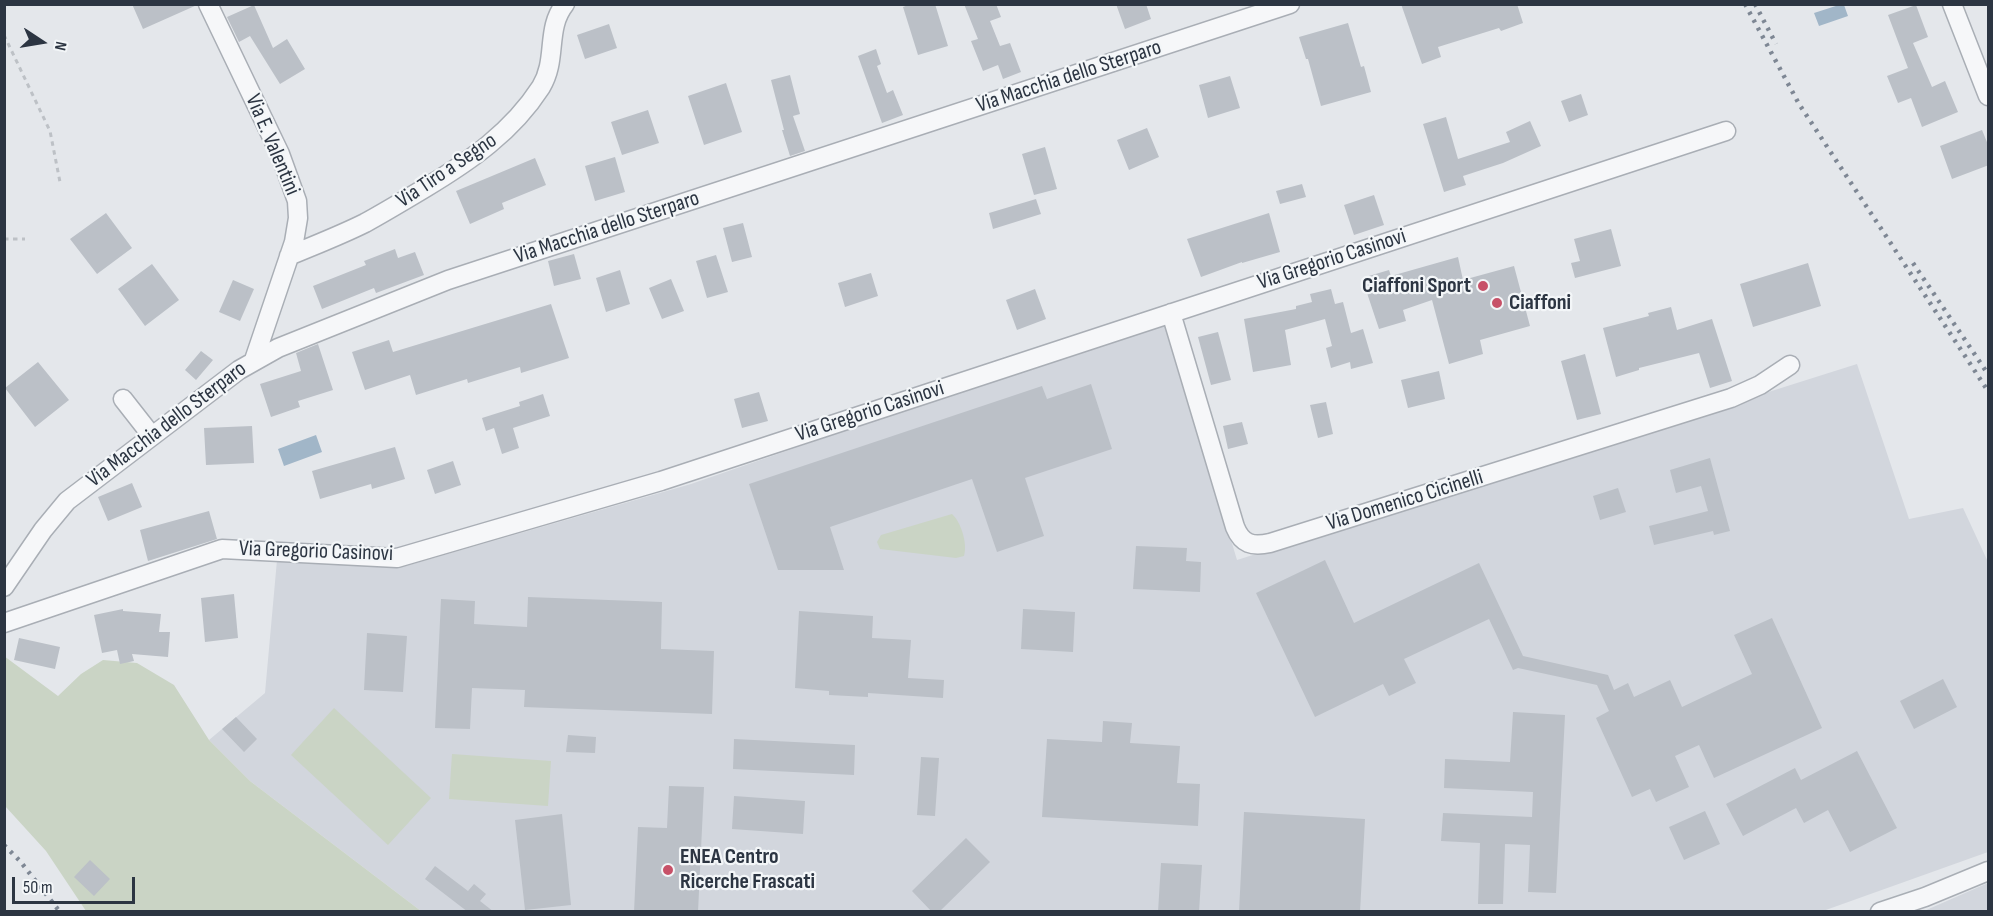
<!DOCTYPE html>
<html>
<head>
<meta charset="utf-8">
<style>
	body { margin:0 }
	#map { position:relative; width:1993px; height:916px; overflow:hidden; background:#e4e7eb; font-family:"Sofia Sans Condensed",sans-serif }
	canvas { display:block }
	.frame { position:absolute; inset:0; border:6px solid #2c3542; pointer-events:none }
	.north { position:absolute; left:12px; top:12px; width:60px; height:60px; -webkit-text-stroke:4px #f3f6f8; paint-order:stroke; rotate:102deg; font-size:16px; font-weight:700; line-height:24px; text-align:center; color:#2c3542 }
	.north::after { content:''; display:block; margin:auto; width:21px; height:27px; background:#2c3542; clip-path:polygon(50% 0,100% 100%,50% 72%,0 100%) }
	.scale { position:absolute; left:12px; top:877px; width:123px; height:27px; box-sizing:border-box; border:3px solid #2c3542; border-top:0; padding-left:8px; font-size:18px; line-height:21px; white-space:nowrap; color:#2c3542; -webkit-text-stroke:4px #f3f6f8; paint-order:stroke }
</style>
</head>
<body>
<div id="map">
<canvas width="1993" height="916"></canvas>
<div class="frame"></div>
<div class="north">N</div>
<div class="scale">50 m</div>
</div>
<script>
const ctx = document.querySelector('canvas').getContext('2d');
ctx.lineJoin = 'round';
function fill(path, color) { ctx.fillStyle = color; ctx.fill(path, 'evenodd'); }
function strokePath(path, color, width, dash) { ctx.strokeStyle = color; ctx.lineWidth = width; ctx.lineCap = dash ? 'butt' : 'round'; ctx.setLineDash(dash || []); ctx.stroke(path); }
function drawText(font, color, halo, rows, align = 'center') {
  ctx.font = font + ' "Sofia Sans Condensed",sans-serif'; ctx.lineWidth = 4.5; ctx.setLineDash([]); ctx.textBaseline = 'middle'; ctx.strokeStyle = halo; ctx.fillStyle = color; for (const [text, x, y, turn = 0] of rows) {
    ctx.save(); ctx.translate(x, y); ctx.rotate((+turn || 0) * Math.PI / 180); ctx.textAlign = isNaN(turn) ? turn : align; if (halo) ctx.strokeText(text, 0, 0); ctx.fillText(text, 0, 0); ctx.restore();
  }
}
const built = new Path2D(`
	M1165,320L1237,560L1857,364L1909,519L1963,508L1988,562V852L1823,911H421L250,781L209,740L265,693L277,560L406,566L691,484Z
	M1988,883V911H1923H1924Z`);
const green = new Path2D(`
	M952,514C961,522 968,544 964,556L956,558L880,549L877,542L881,535Z
	M4,656L58,696L81,674L103,660L137,663L174,685L209,740L250,781L421,911H86L46,851L5,806Z
	M334,708L431,798L388,845L291,755Z
	M452,754L551,761L548,806L449,799Z`);
const water = new Path2D(`
	M1839,5H1844L1848,16L1819,26L1814,13Z
	M316,435L322,452L284,466L278,449Z`);
const building = new Path2D(`
	M132,4H197V5L143,29Z
	M911,4H935L948,46L918,55L903,7Z
	M964,4H996L1001,17L990,21L1000,46L1010,43L1021,72L1003,79L998,65L983,71L971,41L978,39Z
	M1116,4H1146L1151,19L1125,29Z
	M1401,4H1517L1523,23L1501,31L1499,28L1438,47L1441,57L1422,64Z
	M254,5L273,48L287,39L305,69L280,84L250,36L239,42L227,17Z
	M1916,5L1928,37L1913,43L1932,87L1945,81L1958,112L1922,127L1911,98L1898,103L1887,76L1908,68L1888,15Z
	M1348,23L1361,67L1364,66L1371,92L1321,106L1308,59H1306L1299,37Z
	M609,24L617,48L585,59L577,35Z
	M876,49L881,64L877,66L887,93L893,90L903,115L882,123L858,56Z
	M790,75L800,114L793,116L805,151L790,156L782,130H784L771,80Z
	M1230,76L1240,108L1208,118L1199,85Z
	M726,83L742,132L704,145L688,96Z
	M1581,94L1588,115L1569,122L1561,101Z
	M648,110L659,143L622,155L611,122Z
	M1446,117L1458,159L1510,142L1506,132L1530,121L1541,146L1503,163L1463,176L1466,185L1444,192L1423,124Z
	M1147,128L1159,157L1129,170L1117,140Z
	M1982,130L1989,147V165L1952,179L1940,146Z
	M1045,147L1057,189L1034,195L1022,154Z
	M615,157L625,192L595,201L585,166Z
	M535,158L546,185L502,203L504,209L470,224L456,191Z
	M1302,184L1306,197L1280,204L1276,191Z
	M1374,195L1384,225L1354,235L1344,205Z
	M1036,199L1041,214L993,229L989,213Z
	M106,213L132,248L97,274L70,239Z
	M1269,213L1280,252L1242,263V262L1201,277L1187,239Z
	M743,223L752,257L732,262L723,228Z
	M1611,229L1621,266L1575,278L1571,263L1580,261L1574,239Z
	M395,249L398,258L415,252L424,275L376,293L374,288L322,309L313,286L366,265L364,261Z
	M574,254L581,279L554,286L548,261Z
	M716,255L728,292L707,298L696,261Z
	M1458,257L1463,280L1514,266L1530,326L1480,340L1483,354L1449,364L1432,300L1403,310L1406,321L1379,329L1362,278L1389,270L1391,276Z
	M1808,263L1821,306L1753,327L1740,284Z
	M152,264L179,300L145,326L118,289Z
	M620,270L630,304L606,312L596,278Z
	M871,273L878,296L845,307L838,283Z
	M671,279L684,311L662,319L649,288Z
	M233,280L254,289L240,321L219,312Z
	M1035,289L1046,319L1017,330L1006,300Z
	M1331,289L1335,304L1343,302L1351,333L1363,329L1373,363L1351,369L1350,362L1331,368L1326,348L1332,346L1325,319L1285,330L1291,365L1253,372L1244,319L1296,309V306L1312,302L1310,294Z
	M551,304L569,358L521,373L520,367L468,383L467,379L416,395L410,375L365,390L352,352L389,340L393,352Z
	M1671,307L1677,330L1712,319L1732,381L1710,388L1699,353L1639,368V370L1616,377L1603,328L1649,316L1648,313Z
	M1218,332L1231,380L1211,385L1198,337Z
	M318,344L333,390L298,401L300,407L271,417L260,384L301,371L296,353Z
	M201,351L213,360L196,380L185,370Z
	M1585,354L1601,414L1577,420L1561,361Z
	M38,362L69,400L35,427L5,388Z
	M1439,371L1445,399L1408,408L1401,380Z
	M1091,384L1112,449L1025,478L1044,536L997,552L972,479L830,527L844,570H778L749,484L1042,386L1047,399Z
	M759,392L768,421L742,428L734,399Z
	M543,394L550,416L513,428L519,448L502,454L494,428L486,431L482,418L520,406L519,402Z
	M1326,402L1333,434L1318,438L1310,405Z
	M1242,422L1248,444L1228,449L1223,426Z
	M252,426L254,463L206,465L204,428Z
	M395,447L405,479L372,489L371,484L320,499L312,471Z
	M1710,458L1730,531L1714,535L1713,531L1654,545L1649,526L1708,511L1701,486L1676,493L1670,470Z
	M453,461L461,485L435,494L427,470Z
	M132,483L142,507L108,521L98,497Z
	M1618,488L1626,512L1600,520L1593,496Z
	M209,511L217,539L148,561L140,530Z
	M1136,546L1187,548L1186,561L1201,562L1200,592L1133,589Z
	M1325,560L1354,623L1479,563L1523,656L1608,675L1614,690L1628,683L1634,697L1670,680L1682,707L1752,674L1734,635L1772,618L1822,728L1714,778L1699,745L1675,756L1689,787L1656,802L1650,789L1632,797L1596,718L1609,711L1597,685L1518,668L1513,670L1489,619L1404,659L1416,683L1389,696L1383,684L1315,717L1256,593Z
	M234,594L238,638L205,642L201,598Z
	M528,597L662,602L661,649L714,651L712,714L524,707L525,690L472,688L470,729L435,728L441,599L475,601L474,624L527,627Z
	M123,609V611L161,614L159,632H170L168,657L132,654L134,661L120,664L117,650L102,653L94,615Z
	M1023,609L1075,612L1073,652L1021,649Z
	M799,611L873,616L872,638L911,640L908,678L944,680L943,698L868,693V697L829,695V691L795,688Z
	M367,633L407,636L403,692L364,690Z
	M19,638L60,647L55,669L14,660Z
	M1943,679L1957,707L1914,729L1900,701Z
	M1513,712L1565,715L1556,893L1528,892L1530,845L1505,844L1503,904H1478L1480,843L1441,841L1443,813L1532,817L1533,792L1444,788L1445,759L1510,762Z
	M236,717L257,739L244,752L222,729Z
	M1103,721L1132,723L1130,743L1180,746L1177,783L1200,784L1198,826L1042,817L1047,739L1102,742Z
	M568,735L596,737L595,753L566,752Z
	M734,739L855,745L854,775L733,769Z
	M1857,751L1897,828L1850,852L1828,810L1804,823L1796,808L1743,836L1726,804L1795,768L1801,780Z
	M921,757L939,758L935,816L917,815Z
	M669,786L704,787L698,912H634L638,827L667,828Z
	M734,796L805,801L803,834L732,829Z
	M1705,811L1720,844L1684,860L1669,827Z
	M1244,812L1365,819L1360,912H1239Z
	M562,814L571,905L525,910L515,820Z
	M966,838L990,862L939,912H932L912,891Z
	M90,860L110,879L94,896L74,877Z
	M1161,863L1202,865L1199,912H1158Z
	M435,866L468,891L474,884L486,894L480,901L494,912H468L425,879Z`);
const path = new Path2D(`
	M4,35L50,131L60,182
	M4,239H25`);
const minor = new Path2D(`
	M208,4L280,154L297,201L298,218L294,242L254,360
	M1952,4L1988,96
	M289,256C315,245 341,235 365,223C385,212 405,200 425,188C470,161 512,132 541,87C558,59 545,29 565,4
	M1171,313L1235,527C1242,544 1252,547 1270,543L1731,398L1760,385L1790,365
	M123,399L152,436
	M4,587L43,530L67,501L239,370L278,348L448,280L1290,4
	M4,623L222,549L397,558L661,481L1726,131
	M1880,912L1925,897L1988,871`);
const rail = new Path2D(`
	M1745,4L1799,104L1988,391
	M1755,4L1776,44
	M1913,263L1988,374
	M4,845L20,861L60,912`);
const markers = [
	[1483,286,6,"#c75168"],
	[1497,303,6,"#c75168"],
	[668,870,6,"#c75168"]
];
const streetNames = [
	["Via Macchia dello Sterparo",1069,77,-18],
	["Via E. Valentini",272,145,67],
	["Via Tiro a Segno",447,171,-34],
	["Via Macchia dello Sterparo",607,228,-18],
	["Via Gregorio Casinovi",1332,260,-18],
	["Via Gregorio Casinovi",870,412,-18],
	["Via Macchia dello Sterparo",167,425,-37],
	["Via Domenico Cicinelli",1405,501,-17],
	["Via Gregorio Casinovi",316,552,2]
];
const poiNames = [
	["Ciaffoni Sport",1471,286,"right"],
	["Ciaffoni",1509,303],
	["ENEA Centro",680,857],
	["Ricerche Frascati",680,882]
];
fill(built, '#d2d6dd');
fill(green, '#cad4c5');
fill(water, '#a1b6c8');
fill(building, '#bbc0c7');
strokePath(minor, '#a9aeb5', 21);
strokePath(path, '#bdc1c6', 3, [4.5, 4.5]);
strokePath(minor, '#f6f7f9', 18);
strokePath(rail, '#7e8794', 4.5, [3, 6]);
for (const [x, y, r, color] of markers) { const dot = new Path2D(); dot.arc(x, y, r, 0, 2 * Math.PI); ctx.fillStyle = color; ctx.fill(dot); strokePath(dot, '#f3f6f8', 2); }
drawText('22px', '#2c3542', '#f3f6f8', streetNames);
drawText('bold 22px', '#2c3542', '#f3f6f8', poiNames, 'left');
</script>
</body>
</html>
